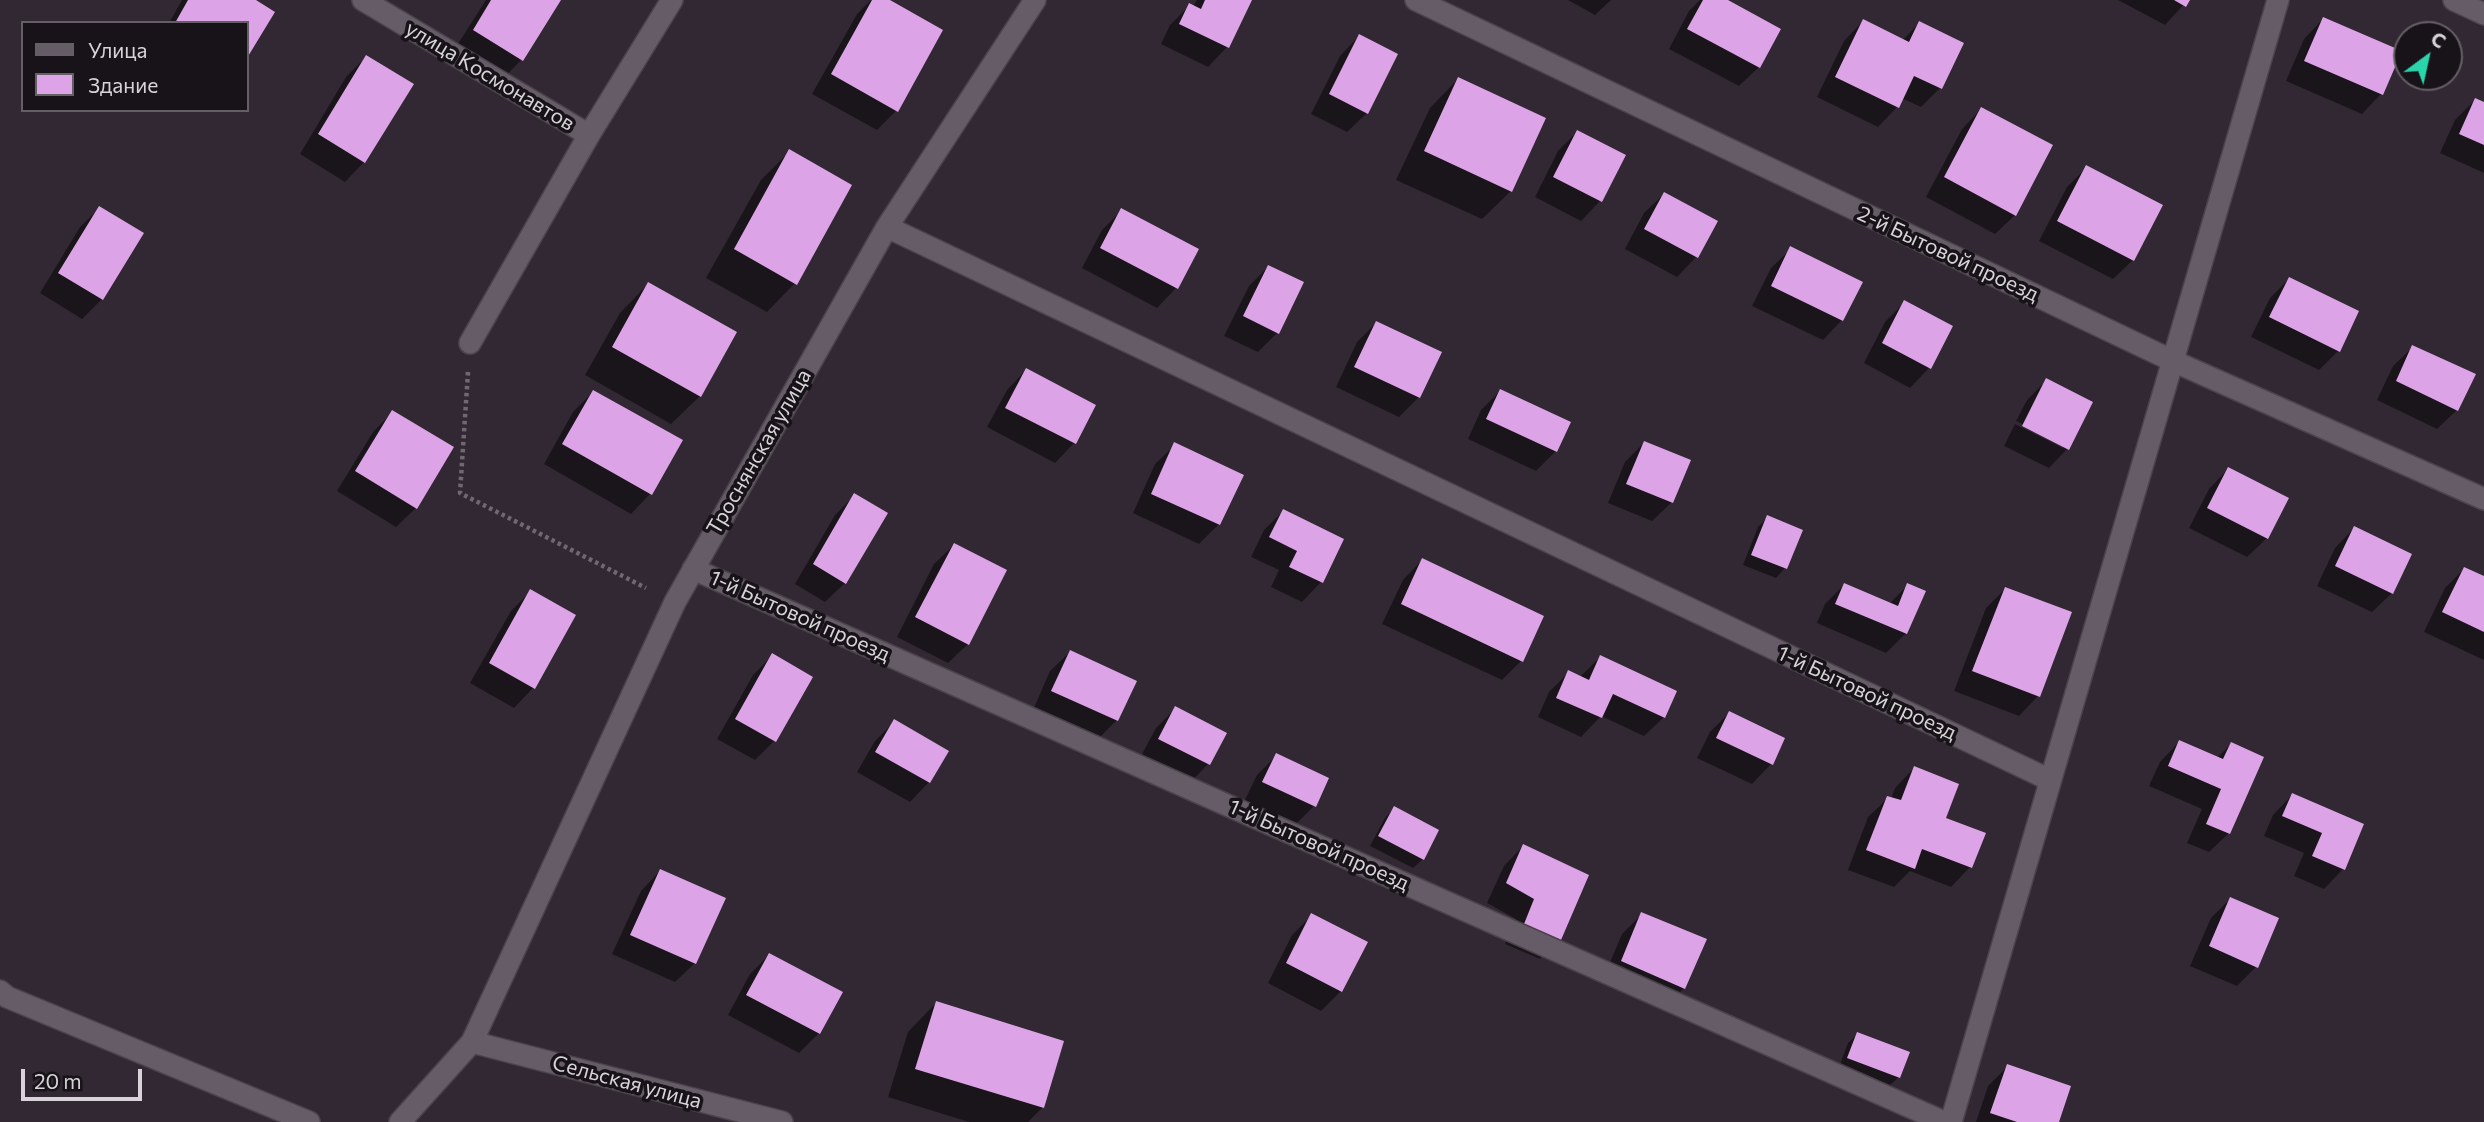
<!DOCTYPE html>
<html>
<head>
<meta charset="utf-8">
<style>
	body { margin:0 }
	#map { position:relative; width:2484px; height:1122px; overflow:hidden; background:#322833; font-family:Commissioner,sans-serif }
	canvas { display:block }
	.legend { position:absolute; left:21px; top:21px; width:228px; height:91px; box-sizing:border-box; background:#171318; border:2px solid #645f65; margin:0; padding:9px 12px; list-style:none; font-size:21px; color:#d8d2d9 }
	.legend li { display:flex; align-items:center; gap:14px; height:35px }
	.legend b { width:35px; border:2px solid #645f65 }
	.north { position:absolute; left:2393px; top:21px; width:70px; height:70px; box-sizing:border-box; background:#171318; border:2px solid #645f65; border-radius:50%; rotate:33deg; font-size:19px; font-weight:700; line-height:28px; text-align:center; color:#d8d2d9 }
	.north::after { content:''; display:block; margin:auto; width:24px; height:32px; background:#2bd5ac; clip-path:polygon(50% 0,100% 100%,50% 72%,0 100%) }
	.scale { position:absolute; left:21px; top:1069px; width:121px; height:32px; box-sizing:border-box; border:4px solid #d8d2d9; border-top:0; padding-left:9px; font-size:21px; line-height:24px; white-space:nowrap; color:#d8d2d9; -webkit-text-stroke:5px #171318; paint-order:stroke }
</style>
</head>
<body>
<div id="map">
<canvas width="2484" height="1122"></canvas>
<ul class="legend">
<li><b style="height:9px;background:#665c68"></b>Улица</li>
<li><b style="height:19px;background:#dda3e7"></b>Здание</li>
</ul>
<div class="north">С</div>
<div class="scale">20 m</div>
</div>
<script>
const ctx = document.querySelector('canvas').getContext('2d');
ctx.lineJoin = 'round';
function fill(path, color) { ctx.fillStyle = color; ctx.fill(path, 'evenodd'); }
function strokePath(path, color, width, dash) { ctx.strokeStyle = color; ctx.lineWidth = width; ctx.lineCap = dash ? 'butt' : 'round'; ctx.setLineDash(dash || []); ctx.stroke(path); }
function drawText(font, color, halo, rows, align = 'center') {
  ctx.font = font + ' Commissioner,sans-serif'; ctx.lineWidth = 7; ctx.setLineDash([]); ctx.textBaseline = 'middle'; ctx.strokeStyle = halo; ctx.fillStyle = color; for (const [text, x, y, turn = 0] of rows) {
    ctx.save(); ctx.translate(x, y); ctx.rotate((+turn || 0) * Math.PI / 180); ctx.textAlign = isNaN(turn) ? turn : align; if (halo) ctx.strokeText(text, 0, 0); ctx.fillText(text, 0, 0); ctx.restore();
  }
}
const shadow = new Path2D(`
	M182,0H252L272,12L247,55V23H169Z
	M486,0H559L521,60L502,80L454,50Z
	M871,0H886L896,111L877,130L812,94L857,14Z
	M1197,0H1250L1227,47L1208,67L1161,44L1170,25L1190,5L1193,7Z
	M1568,0H1611L1595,15Z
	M1700,0H1724L1759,67L1739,86L1669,49L1689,11Z
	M2118,0H2188L2165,25Z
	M2323,19L2399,52L2381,94L2362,114L2286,81L2304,39Z
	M1863,21L1902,41L1919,23L1940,88L1921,107L1901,98L1897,107L1878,127L1817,97L1844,41Z
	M1359,36L1367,113L1347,132L1311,114L1340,56Z
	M366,57L364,162L345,182L300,154L346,77Z
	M1458,79L1511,191L1482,219L1396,180L1430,108Z
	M2475,100L2484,104V173L2440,153L2455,120Z
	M1981,109L2015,215L1995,234L1926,197L1962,129Z
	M1577,132L1624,156L1600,201L1581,221L1535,197L1558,151Z
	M790,151L795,283L767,312L706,278L761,180Z
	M2087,167L2133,260L2113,279L2039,241L2067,187Z
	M1664,194L1696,257L1677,277L1625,249L1644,213Z
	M100,208L102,299L82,319L40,293L80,227Z
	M1122,210L1176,288L1157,308L1082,268L1102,230Z
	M1791,249L1842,320L1823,340L1752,306L1771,268Z
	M1268,267L1277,333L1258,352L1224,336L1249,286Z
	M2289,279L2338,351L2319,370L2251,337L2270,298Z
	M648,284L700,396L671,424L585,375L620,313Z
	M1905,302L1929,368L1910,388L1864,363L1885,322Z
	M1376,323L1419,397L1399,417L1336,387L1357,342Z
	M2413,347L2457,410L2437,429L2377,400L2393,366Z
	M1026,370L1094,405L1074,443L1055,463L987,427L1007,390Z
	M2046,381L2068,448L2049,468L2004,446L2015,424L2063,448V444L2016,421L2027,400Z
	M1500,391L1556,451L1536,471L1468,439L1481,410Z
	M593,392L650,494L631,514L544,464L573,412Z
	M393,412L416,508L396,527L337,491L373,432Z
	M1644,443L1672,502L1652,521L1608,503L1625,462Z
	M1175,445L1241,475L1219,524L1199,544L1133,513L1155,464Z
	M2228,469L2267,538L2247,557L2189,528L2209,489Z
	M854,496L845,583L825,602L795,584L835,515Z
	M1283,511L1342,540L1321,582L1302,602L1271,587L1279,570L1251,557L1264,530Z
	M1768,517L1785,568L1776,578L1743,565L1758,527Z
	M2354,528L2392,593L2372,612L2317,586L2335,548Z
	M954,545L968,644L948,663L897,637L934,564Z
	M1422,560L1521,661L1502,680L1382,624L1403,580Z
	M2464,569L2484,578V660L2424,632L2445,588Z
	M1844,585L1889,604L1908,585L1924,592L1906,633L1886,653L1817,623L1825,604Z
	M2005,589L2038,696L2019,716L1954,691L1986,608Z
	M530,592L574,616L533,688L514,708L470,683L511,611Z
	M1070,652L1117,720L1097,740L1033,710L1050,671Z
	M773,655L774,741L755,760L717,739L753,675Z
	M1600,657L1664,717L1644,736L1601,716L1581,737L1538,717L1549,692L1569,672L1580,677Z
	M1176,708L1224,734L1208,764L1189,784L1140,758L1156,728Z
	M1729,713L1771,764L1752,784L1697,758L1710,732Z
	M895,721L929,782L910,802L857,772L875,741Z
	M2179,742L2217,758L2231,744L2229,833L2209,852L2187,843L2202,809L2149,786L2160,762Z
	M1277,755L1314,806L1295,825L1244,802L1257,775Z
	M1914,768L1944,819L1983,834L1970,867L1951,887L1910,871L1894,887L1848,870L1868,817L1888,798L1891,799L1895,788Z
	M2292,795L2362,825L2343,869L2324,889L2294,876L2304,853L2264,836L2273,815Z
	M1394,808L1423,859L1413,868L1370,846L1385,818Z
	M1523,846L1586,876L1559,939L1540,959L1505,944L1516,919L1487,903L1504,866Z
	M660,871L695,963L675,982L612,954L641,891Z
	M2230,899L2256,967L2237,986L2190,966L2211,918Z
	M1642,914L1684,988L1664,1008L1602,981L1622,934Z
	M1312,915L1341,991L1321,1011L1268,983L1292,935Z
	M769,955L840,993L819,1033L799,1053L728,1015L750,974Z
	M936,1003L1043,1107L1028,1122H969L888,1097L908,1032Z
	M1858,1034L1899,1077L1889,1086L1839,1067L1848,1043Z
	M2008,1066L2057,1122H1976L1988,1086Z`);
const building = new Path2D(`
	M188,0H256L275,12L247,58V23H175Z
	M491,0H561L523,61L473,30Z
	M872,0H890L943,30L898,112L831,74Z
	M1205,0H1252L1229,48L1179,24L1189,3L1201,9Z
	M1703,0H1728L1781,29L1760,68L1687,29Z
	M2174,0H2190L2186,7Z
	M2323,17L2402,51L2383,95L2304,61Z
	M1863,19L1909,42L1919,21L1964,43L1942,89L1914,76L1899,108L1835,77Z
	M1359,34L1398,54L1368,114L1329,94Z
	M366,55L414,84L365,163L318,134Z
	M1458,77L1546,118L1512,192L1424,151Z
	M2475,98L2484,102V145L2459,134Z
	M1981,107L2053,145L2016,216L1944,177Z
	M1577,130L1626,155L1602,202L1553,177Z
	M789,149L852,185L797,285L734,249Z
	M2086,165L2163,205L2134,261L2057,221Z
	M1664,192L1718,221L1698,258L1644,229Z
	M99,206L144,233L103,300L58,273Z
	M1121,208L1199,249L1178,289L1100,248Z
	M1790,246L1863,282L1843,321L1771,286Z
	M1268,265L1304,282L1279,334L1243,316Z
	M2289,277L2359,311L2340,352L2269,317Z
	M648,282L737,332L701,397L612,347Z
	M1904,300L1953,326L1931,369L1882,343Z
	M1376,321L1442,352L1420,398L1354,367Z
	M2412,345L2476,374L2458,411L2396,381Z
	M1026,368L1096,405L1076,444L1005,408Z
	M2046,378L2093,402L2069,450L2022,426Z
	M1500,389L1571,422L1557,452L1486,419Z
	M593,390L683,440L652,495L562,444Z
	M392,410L454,447L417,509L355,471Z
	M1644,441L1691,460L1673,503L1626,484Z
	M1174,442L1244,475L1220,525L1151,494Z
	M2228,467L2289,498L2268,539L2207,508Z
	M854,493L888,513L846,584L813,564Z
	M1283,509L1344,539L1323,583L1289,567L1297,551L1269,537Z
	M1767,515L1803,530L1787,569L1751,555Z
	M2354,526L2412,554L2393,594L2335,566Z
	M954,543L1007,570L969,645L915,617Z
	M1422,558L1544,616L1523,662L1401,604Z
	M2464,567L2484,576V632L2442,612Z
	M1844,583L1898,606L1907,583L1926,591L1907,634L1835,604Z
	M2005,587L2072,612L2040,697L1972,671Z
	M530,589L576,615L535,689L489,663Z
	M1070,650L1137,681L1118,721L1051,691Z
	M772,653L813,677L776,742L735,719Z
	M1600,655L1677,691L1665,718L1613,694L1602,718L1556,698L1568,670L1589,680Z
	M1175,706L1227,733L1210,765L1158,739Z
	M1729,711L1785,738L1773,765L1716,738Z
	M894,719L949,751L930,783L875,752Z
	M2179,740L2223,759L2231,742L2264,757L2230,834L2206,824L2221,789L2168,766Z
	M1276,753L1329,778L1316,807L1262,782Z
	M1914,766L1959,784L1946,818L1986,833L1972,868L1922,849L1915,869L1866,850L1887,796L1901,800Z
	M2292,793L2364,824L2345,870L2312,856L2322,833L2282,816Z
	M1394,806L1439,830L1424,860L1378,836Z
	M1523,844L1589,875L1561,940L1524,924L1534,899L1506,883Z
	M660,869L726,898L696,964L630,935Z
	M2230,897L2279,918L2258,968L2209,946Z
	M1641,912L1707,939L1685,989L1621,961Z
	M1311,913L1368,942L1342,992L1286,963Z
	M769,953L843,992L820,1034L746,995Z
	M936,1001L1064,1041L1044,1108L915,1069Z
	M1857,1032L1910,1052L1900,1078L1847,1058Z
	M2007,1064L2071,1086L2059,1122H2017L1990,1113Z`);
const path = new Path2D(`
	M468,372L460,493L646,588`);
const minor = new Path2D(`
	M363,0L589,135
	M1416,0L2173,361L2484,499
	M2454,0L2484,14
	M887,227L2050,780
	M470,343L589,135L672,0
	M693,569L1944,1122
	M0,991L7,997L309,1122
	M472,1042L782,1122
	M400,1122L472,1042L675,602L887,227L1035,0
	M1951,1122L2278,0`);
const streetNames = [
	["улица Космонавтов",490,76,31],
	["2-й Бытовой проезд",1948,254,25],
	["Троснянская улица",759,452,-60],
	["1-й Бытовой проезд",800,616,24],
	["1-й Бытовой проезд",1867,693,25],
	["1-й Бытовой проезд",1319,845,24],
	["Сельская улица",627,1082,15]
];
fill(shadow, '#0007');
fill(building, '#dda3e7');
strokePath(minor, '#4b434c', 24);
strokePath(path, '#706871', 4.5, [3.5, 3.5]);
strokePath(minor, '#665c68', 21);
drawText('21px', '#d8d2d9', '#171318', streetNames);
</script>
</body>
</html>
